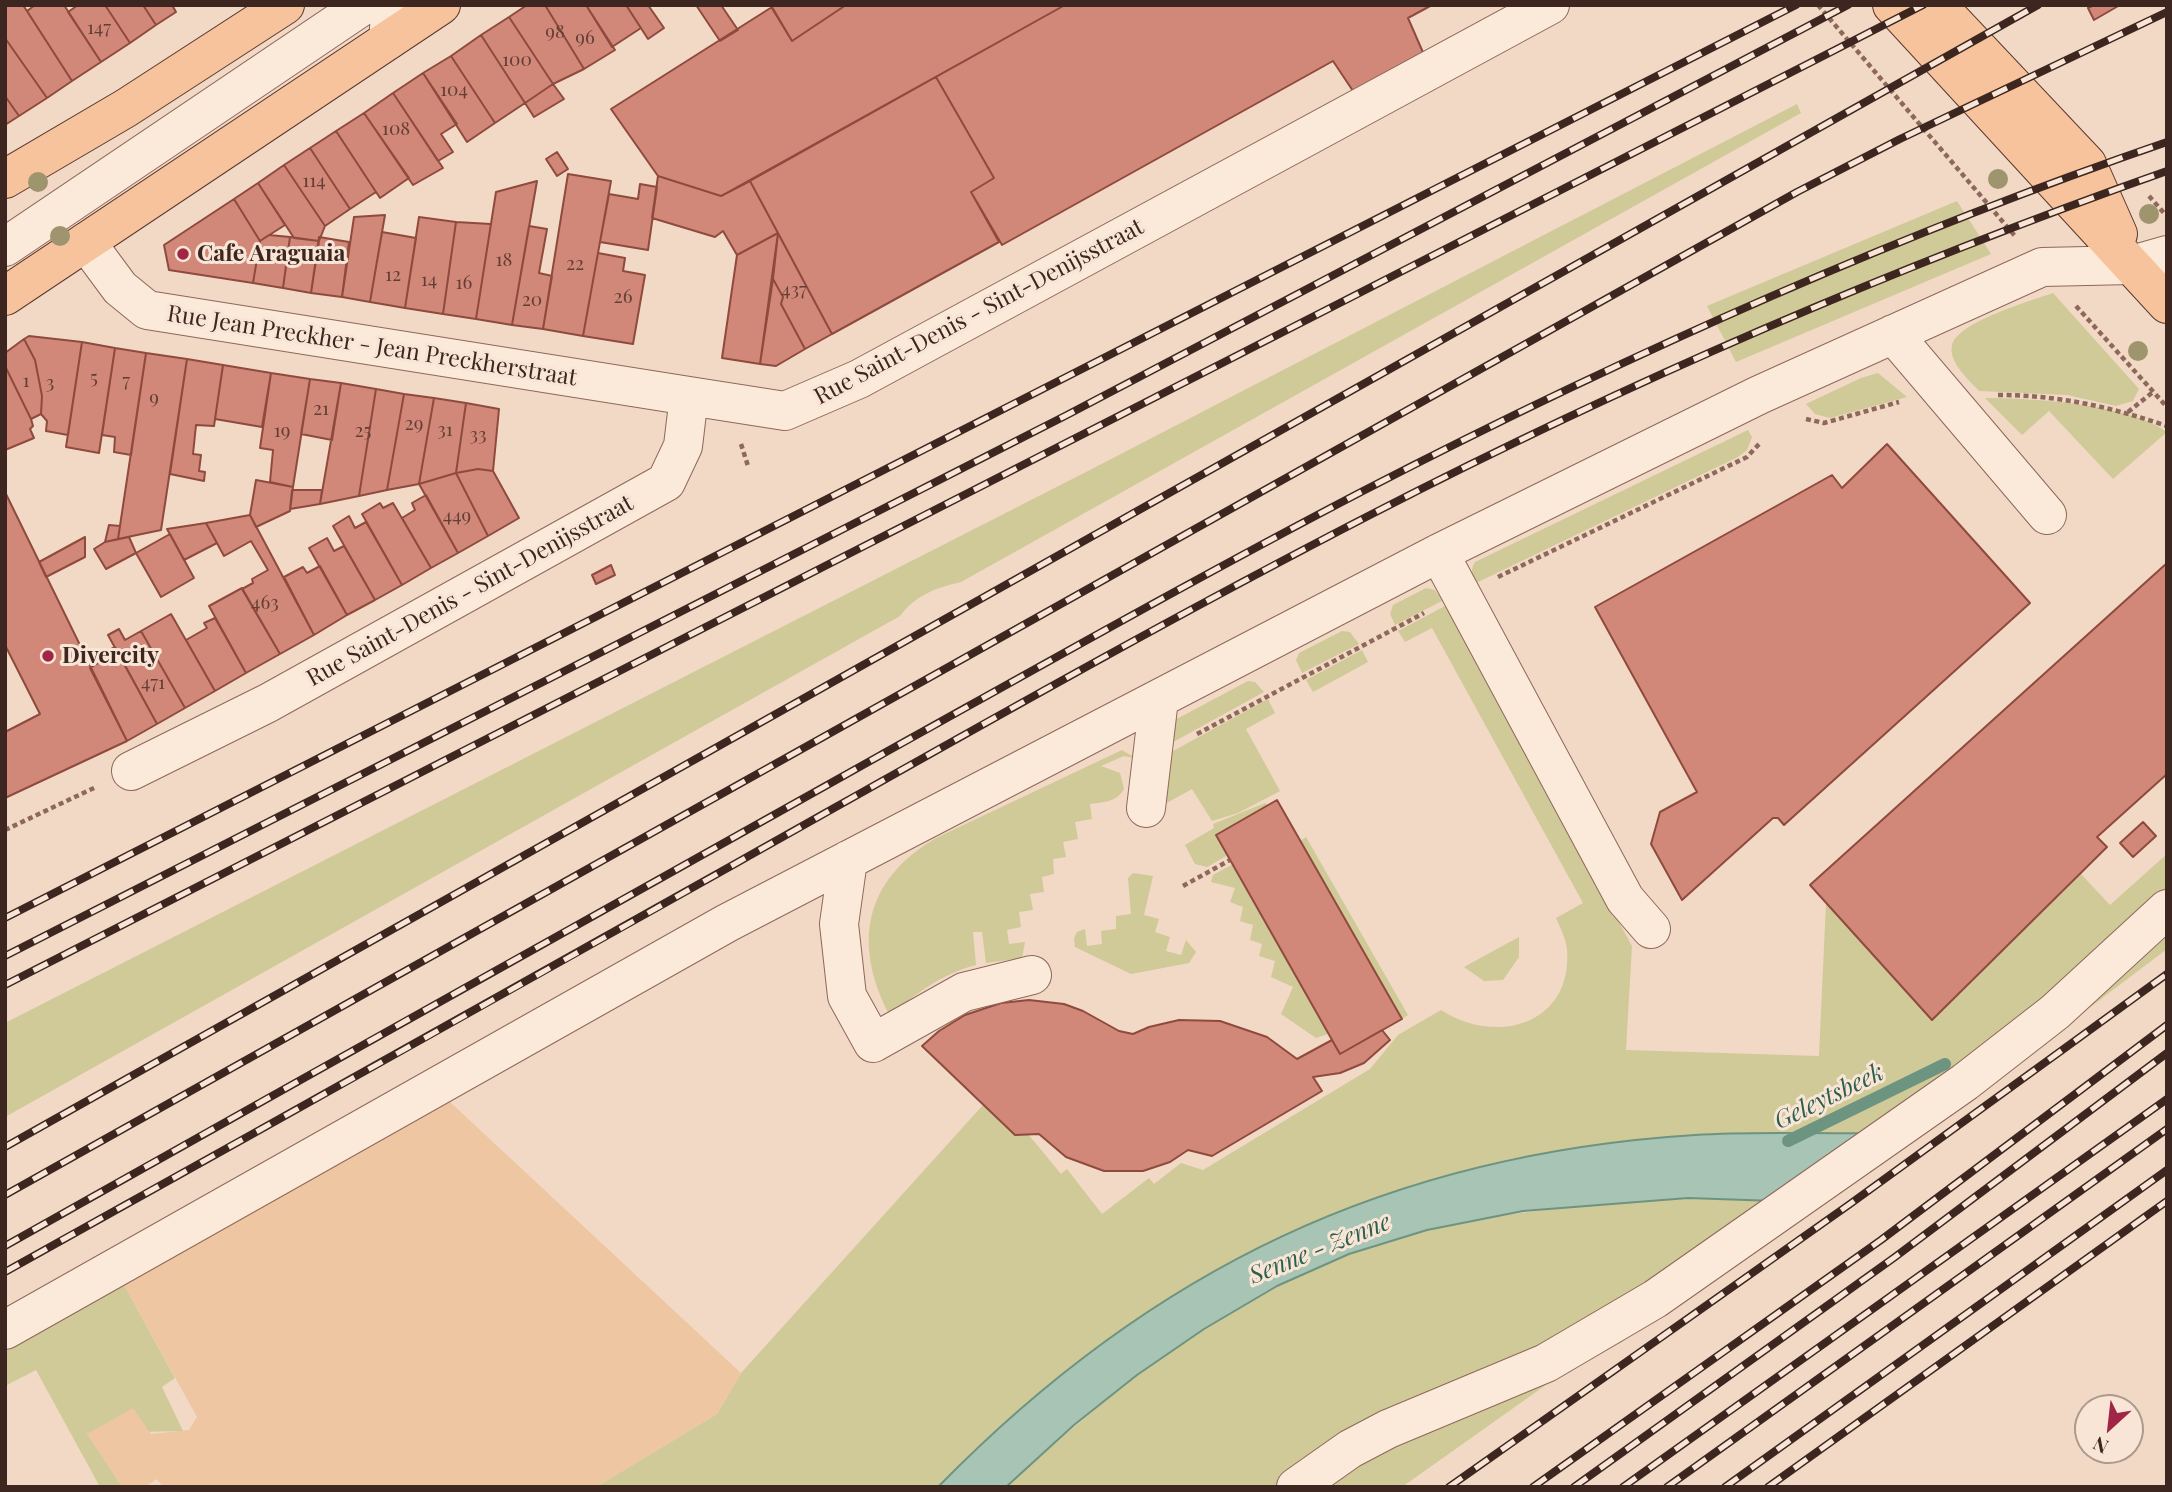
<!DOCTYPE html>
<html>
<head>
<meta charset="utf-8">
<style>
	body { margin:0 }
	#map { position:relative; width:2172px; height:1492px; overflow:hidden; background:#f1d9c6; font-family:"Playfair Display",serif }
	canvas { display:block }
	.frame { position:absolute; inset:0; border:7px solid #3d261f; pointer-events:none }
	.north { position:absolute; left:2074px; top:1394px; width:70px; height:70px; box-sizing:border-box; background:#f8e5d6; border:2px solid #ad998d; border-radius:50%; rotate:207deg; font-size:19px; font-weight:700; line-height:28px; text-align:center; color:#3d261f }
	.north::after { content:''; display:block; margin:auto; width:24px; height:32px; background:#a12646; clip-path:polygon(50% 0,100% 100%,50% 72%,0 100%) }
</style>
</head>
<body>
<div id="map">
<canvas width="2172" height="1492"></canvas>
<div class="frame"></div>
<div class="north">N</div>
</div>
<script>
const ctx = document.querySelector('canvas').getContext('2d');
ctx.lineJoin = 'round';
function fill(path, color) { ctx.fillStyle = color; ctx.fill(path, 'evenodd'); }
function strokePath(path, color, width, dash) { ctx.strokeStyle = color; ctx.lineWidth = width; ctx.lineCap = dash ? 'butt' : 'round'; ctx.setLineDash(dash || []); ctx.stroke(path); }
function drawText(font, color, halo, rows, align = 'center') {
  ctx.font = font + ' "Playfair Display",serif'; ctx.lineWidth = 6; ctx.setLineDash([]); ctx.textBaseline = 'middle'; ctx.strokeStyle = halo; ctx.fillStyle = color; for (const [text, x, y, turn = 0] of rows) {
    ctx.save(); ctx.translate(x, y); ctx.rotate((+turn || 0) * Math.PI / 180); ctx.textAlign = isNaN(turn) ? turn : align; if (halo) ctx.strokeText(text, 0, 0); ctx.fillText(text, 0, 0); ctx.restore();
  }
}
const green = new Path2D(`
	M1797,104L1801,113L961,582C935,588 916,595 900,616L5,1117V1023L1088,471Z
	M1957,201L1991,254L1736,362L1707,306Z
	M2053,293L2139,389L2133,401L2116,406L2067,395L1979,391C1969,380 1948,362 1952,345C1958,322 2030,301 2053,293Z
	M1878,373L1907,397L1830,418L1815,414L1806,404L1861,378Z
	M1985,398C2033,398 2128,404 2167,432L2113,479L2049,411L2022,435Z
	M1748,430L1752,437L1747,450L1738,457L1476,583C1472,576 1470,569 1475,562Z
	M1426,588L1435,590L1442,601L1395,625L1390,614L1393,605Z
	M1445,606L1632,946L1626,1050L1819,1056L1826,903L1932,1020L2081,874L2110,905L2167,854V898L2136,928L1870,1133L1696,1135L1593,1146L1509,1159L1415,1184L1324,1217L975,1449L938,1487H596L717,1414L741,1373L983,1105L1015,1135L1028,1134L1061,1174L1067,1169L1102,1214L1149,1178L1154,1184L1181,1163L1203,1170L1370,1069L1398,1035L1441,1010C1496,1046 1573,1025 1567,949C1566,939 1560,927 1556,918L1583,903L1432,628L1405,642L1398,631Z
	M1342,631L1350,632L1359,644L1302,673L1296,660L1299,653Z
	M1362,650L1368,662L1313,692L1306,680Z
	M1248,681L1255,682L1264,692L1166,746L1171,722Z
	M1268,699L1275,713L1246,729L1280,791L1238,813L1212,821L1192,789L1165,804L1164,756Z
	M1122,750L1137,759L1124,756L1101,766L1120,773L1124,789C1117,802 1104,802 1090,804L1092,819L1075,822L1078,839L1063,842L1066,857L1053,859L1054,874L1042,877L1044,892L1030,894L1033,910L1019,912L1021,927L1007,930L1009,944L1025,942L1022,958L986,963L982,932H973L976,965C942,974 916,993 890,1016C852,944 864,880 936,838Z
	M1265,803L1268,805L1216,834L1228,855L1207,867L1195,864L1185,845L1214,828L1213,824Z
	M1306,837L1408,1015L1402,1019L1300,841Z
	M1233,864L1328,1034L1316,1038L1281,1014L1293,987L1271,977L1275,961L1259,956L1262,944L1250,940L1253,925L1240,921L1243,907L1230,902L1235,888L1211,882L1213,875Z
	M1133,873L1153,876L1144,915L1159,919L1155,932L1170,937L1166,951L1181,955L1186,940L1196,952L1189,963L1131,974L1075,947L1074,938L1077,932L1085,929L1087,946L1102,944L1101,931L1116,929V916L1131,914L1128,878Z
	M2167,921V949L2076,1018Z
	M1519,937V957L1503,980L1484,981L1464,967Z
	M1688,1198L1775,1201L1668,1275L1279,1487H1006C1108,1395 1219,1301 1350,1253C1458,1214 1573,1205 1688,1198Z
	M124,1285L175,1378L162,1387L183,1431L87,1433L122,1487H100L36,1370L5,1386V1352Z
	M1692,1291L1622,1342L1550,1382L1402,1487H1313Z`);
const sand = new Path2D(`
	M450,1102L741,1373L717,1414L596,1487H163L157,1479L145,1487H122L87,1434L133,1408L151,1434L189,1430L197,1417L124,1285Z`);
const water = new Path2D(`
	M1870,1133L1775,1201L1688,1198L1523,1211L1427,1230L1349,1254L1277,1286L1204,1329L1137,1375L1074,1425L1006,1487H938C1151,1269 1390,1154 1695,1135C1753,1131 1812,1134 1870,1133Z`);
const stream = new Path2D(`
	M1788,1141L1945,1064`);
const building = new Path2D(`
	M5,5H23L72,81L47,98L5,38Z
	M35,5H64L101,62L72,81L27,11Z
	M78,5H105L130,43L101,62L68,12Z
	M105,5H143L156,25L130,43Z
	M143,5H172L176,12L156,25Z
	M527,5H545L584,69L553,84L509,17Z
	M545,5H586L615,50L584,69Z
	M586,5H626L641,28L612,47Z
	M626,5H648L664,28L648,39Z
	M696,5H721L738,30L720,41Z
	M770,5H846L792,41Z
	M846,5H1065L721,196L658,176L611,109L772,7L792,41Z
	M1065,5H1432L1408,18L1425,57L1355,94L1333,61L1002,245L971,192L994,178L936,77Z
	M2094,5H2120L2094,20L2088,8Z
	M509,17L553,84L525,103L481,35Z
	M481,35L525,103L495,123L451,56Z
	M5,38L47,98L19,116L5,96Z
	M451,56L495,123L467,142L423,73Z
	M423,73L457,124L441,134L453,152L438,161L393,93Z
	M936,77L994,178L971,192L999,242L832,334L750,181Z
	M553,84L564,99L534,117L525,103Z
	M393,93L443,168L413,185L364,113Z
	M5,96L19,116L5,125Z
	M364,113L409,178L380,198L336,131Z
	M336,131L376,192L350,209L310,148Z
	M310,148L350,209L325,226L284,165Z
	M557,152L568,169L557,176L546,159Z
	M284,165L325,226L319,241L294,238L258,183Z
	M568,174L611,181L583,336L543,329Z
	M658,176L721,196L750,181L778,233L737,255L723,231L715,237L652,218Z
	M537,181L512,325L476,319L496,192Z
	M258,183L285,225L260,241L234,199Z
	M640,184L657,187L648,250L600,242L609,194L638,199Z
	M234,199L260,241L253,283L169,270L164,245Z
	M385,215L370,302L342,297L354,217Z
	M419,217L456,222L443,314L405,308Z
	M456,222L491,224L476,319L443,314Z
	M529,226L547,229L539,273L552,276L543,329L512,325Z
	M382,232L416,238L405,308L370,302Z
	M778,233L760,364L722,358L737,255Z
	M778,233L832,334L805,349L781,304L783,297L773,279Z
	M269,235L290,237L283,288L253,283L260,241Z
	M290,237L319,241L311,293L283,288Z
	M319,237L349,242L342,297L311,293Z
	M598,253L625,258L623,271L645,275L633,344L583,336Z
	M773,279L783,297L781,304L805,349L776,366L760,364Z
	M29,336L82,342L68,435L46,431L47,421L41,414L42,396L35,360L24,339Z
	M24,339L35,360L42,396L41,414L31,419L5,366V353Z
	M82,342L115,348L99,453L66,447Z
	M115,348L146,353L131,455L114,452L115,437L102,435Z
	M146,353L187,359L161,530L118,539Z
	M187,359L223,365L214,426L196,425L193,454L201,455L199,471L205,472L204,481L170,474Z
	M223,365L271,373L262,427L215,419Z
	M5,366L31,419L33,426L30,429L34,438L5,450Z
	M271,373L310,379L293,487L270,482L273,450L260,448Z
	M310,379L341,383L332,440L301,434Z
	M341,383L376,389L359,496L320,504Z
	M376,389L404,394L387,490L359,496Z
	M404,394L434,398L419,484L387,490Z
	M434,398L466,403L456,473L419,484Z
	M466,403L499,409L493,471L478,469L456,473Z
	M1887,444L2030,603L1784,825L1778,818H1773L1682,900L1651,844L1660,812L1697,792L1595,607L1832,475L1842,488Z
	M478,469L493,471L519,518L488,536L456,473Z
	M456,473L488,536L458,553L419,484Z
	M256,480L293,487L290,511L256,527L250,515Z
	M292,490H322L320,504L290,509Z
	M5,492L127,741L5,798V732L40,714L5,645Z
	M426,495L458,553L431,568L402,518L415,510L412,503Z
	M380,503L383,508L393,503L431,568L402,585L362,514Z
	M250,515L314,635L280,654L242,589L253,583L252,579L268,570L251,541L224,556L206,523Z
	M349,516L355,528L366,522L402,585L375,600L333,526Z
	M206,523L217,543L184,560L167,529Z
	M109,525L120,526L118,539L105,542Z
	M170,534L194,578L161,597L136,553Z
	M85,537V557L46,577L39,562Z
	M129,537L136,553L106,569L94,549L105,542Z
	M327,538L334,551L344,546L375,600L347,615L309,548Z
	M2167,563V774L2097,837L2107,847L1932,1020L1810,885Z
	M611,565L615,575L596,584L592,575Z
	M320,566L347,615L314,635L284,577L303,567L307,573Z
	M242,588L280,654L246,673L209,606Z
	M171,614L215,691L185,708L141,631Z
	M215,618L246,673L215,691L186,640L207,628L204,623Z
	M119,629L125,640L141,631L185,708L157,724L108,635Z
	M115,647L157,724L127,741L90,668L107,658L104,653Z
	M1277,800L1402,1019L1340,1054L1216,835Z
	M2143,822L2156,836L2133,857L2120,843Z
	M1029,1000L1064,1004L1083,1011L1119,1031L1133,1034L1149,1027L1179,1020L1220,1021L1267,1037L1297,1059L1332,1040L1340,1054L1382,1030L1390,1040L1364,1063L1340,1073L1313,1077L1322,1091L1212,1156L1188,1150L1170,1162L1143,1171H1104L1066,1157L1039,1134L1015,1135L922,1046L939,1031L965,1015L1001,1003Z`);
const path = new Path2D(`
	M1818,5L2015,236
	M2149,196L2164,213
	M2076,306L2167,407
	M1998,395C2058,395 2111,407 2167,426
	M2128,412L2153,392
	M1806,419L1824,423L1899,402
	M741,444L748,466
	M1498,577L1747,457L1760,443
	M1197,734L1424,613
	M5,830L96,787
	M1183,886L1230,860`);
const minor = new Path2D(`
	M388,40L391,5
	M86,242L120,288L147,310L689,396
	M5,247L364,5
	M1893,334L2047,515
	M1439,553L1625,899L1651,929
	M131,771L268,703L666,482L683,446L689,396L785,411L859,379L1550,5
	M1146,808L1159,699
	M848,860L839,924L847,996L873,1043L964,992L1032,975
	M5,1330L727,923L1439,553L1759,395L2042,267L2132,265L2167,255
	M1296,1487L1350,1449L1388,1429L1546,1363L1655,1299L1965,1082L2055,1012L2167,909`);
const major = new Path2D(`
	M1892,5L2167,304
	M1937,5L2087,164L2118,234
	M5,179L126,108L285,5
	M5,296L441,5`);
const rail = new Path2D(`
	M5,918L1796,5
	M5,956L1065,416L1848,5
	M5,985L1923,5
	M5,1147L2038,5
	M5,1195L1797,192L1900,139L2167,12
	M5,1246C296,1082 588,919 879,756C1039,667 1198,577 1361,492C1620,358 1890,237 2167,142
	M5,1272C250,1135 496,999 740,861C950,743 1158,624 1372,514C1628,382 1895,267 2167,171
	M1449,1487L1850,1204L2167,974
	M1533,1487L1881,1240L2167,1025
	M1574,1487L1895,1257L2167,1053
	M1623,1487L2167,1099
	M1667,1487L2167,1129
	M1725,1487L2167,1170
	M1768,1487L2167,1201`);
const trees = [
	[1998,179],
	[38,182],
	[2149,214],
	[60,236],
	[2138,351]
];
const markers = [
	[183,254,7,"#a12646"],
	[48,656,7,"#a12646"]
];
const numberNames = [
	["147",99,28],
	["98",555,32],
	["96",585,38],
	["100",517,60],
	["104",454,90],
	["108",396,129],
	["114",314,181],
	["18",504,260],
	["22",575,264],
	["12",393,275],
	["14",429,280],
	["16",464,283],
	["437",794,290],
	["26",623,297],
	["20",532,300],
	["5",94,378],
	["1",26,381],
	["7",126,381],
	["3",50,383],
	["9",154,398],
	["21",321,409],
	["29",414,424],
	["31",445,430],
	["19",282,431],
	["25",363,431],
	["33",478,435],
	["449",457,516],
	["463",265,603],
	["471",153,683]
];
const poiNames = [
	["Cafe Araguaia",197,254],
	["Divercity",62,656]
];
const streetNames = [
	["Rue Saint-Denis - Sint-Denijsstraat",979,312,-28],
	["Rue Jean Preckher - Jean Preckherstraat",372,346,9],
	["Rue Saint-Denis - Sint-Denijsstraat",470,591,-29]
];
const waterNames = [
	["Geleytsbeek",1829,1097,-26],
	["Senne - Zenne",1320,1249,-22]
];
fill(green, '#d0c998');
fill(sand, '#eec6a1');
fill(water, '#a7c4b4');
strokePath(water, '#6d9480', 2);
strokePath(stream, '#6d9480', 12);
fill(building, '#d28879');
strokePath(building, '#8f4a3e', 2);
strokePath(minor, '#8e685a', 40);
strokePath(major, '#5c382e', 40);
strokePath(path, '#8e685a', 4.5, [5, 3.5]);
strokePath(minor, '#fbe9da', 38);
strokePath(major, '#f6c39c', 38);
strokePath(rail, '#3d261f', 8);
strokePath(rail, '#f8e5d6', 5, [16]);
ctx.fillStyle = '#9e946d';
for (const [x, y] of trees) { ctx.beginPath(); ctx.arc(x, y, 10, 0, 2 * Math.PI); ctx.fill(); }
for (const [x, y, r, color] of markers) { const dot = new Path2D(); dot.arc(x, y, r, 0, 2 * Math.PI); ctx.fillStyle = color; ctx.fill(dot); strokePath(dot, '#f8e5d6', 2.5); }
drawText('19px', '#623e36', null, numberNames);
drawText('bold 23px', '#3d261f', '#f8e5d6', poiNames, 'left');
drawText('23px', '#3d261f', '#f8e5d6', streetNames);
drawText('italic 24px', '#2d5e4e', '#f8e5d6', waterNames);
</script>
</body>
</html>
